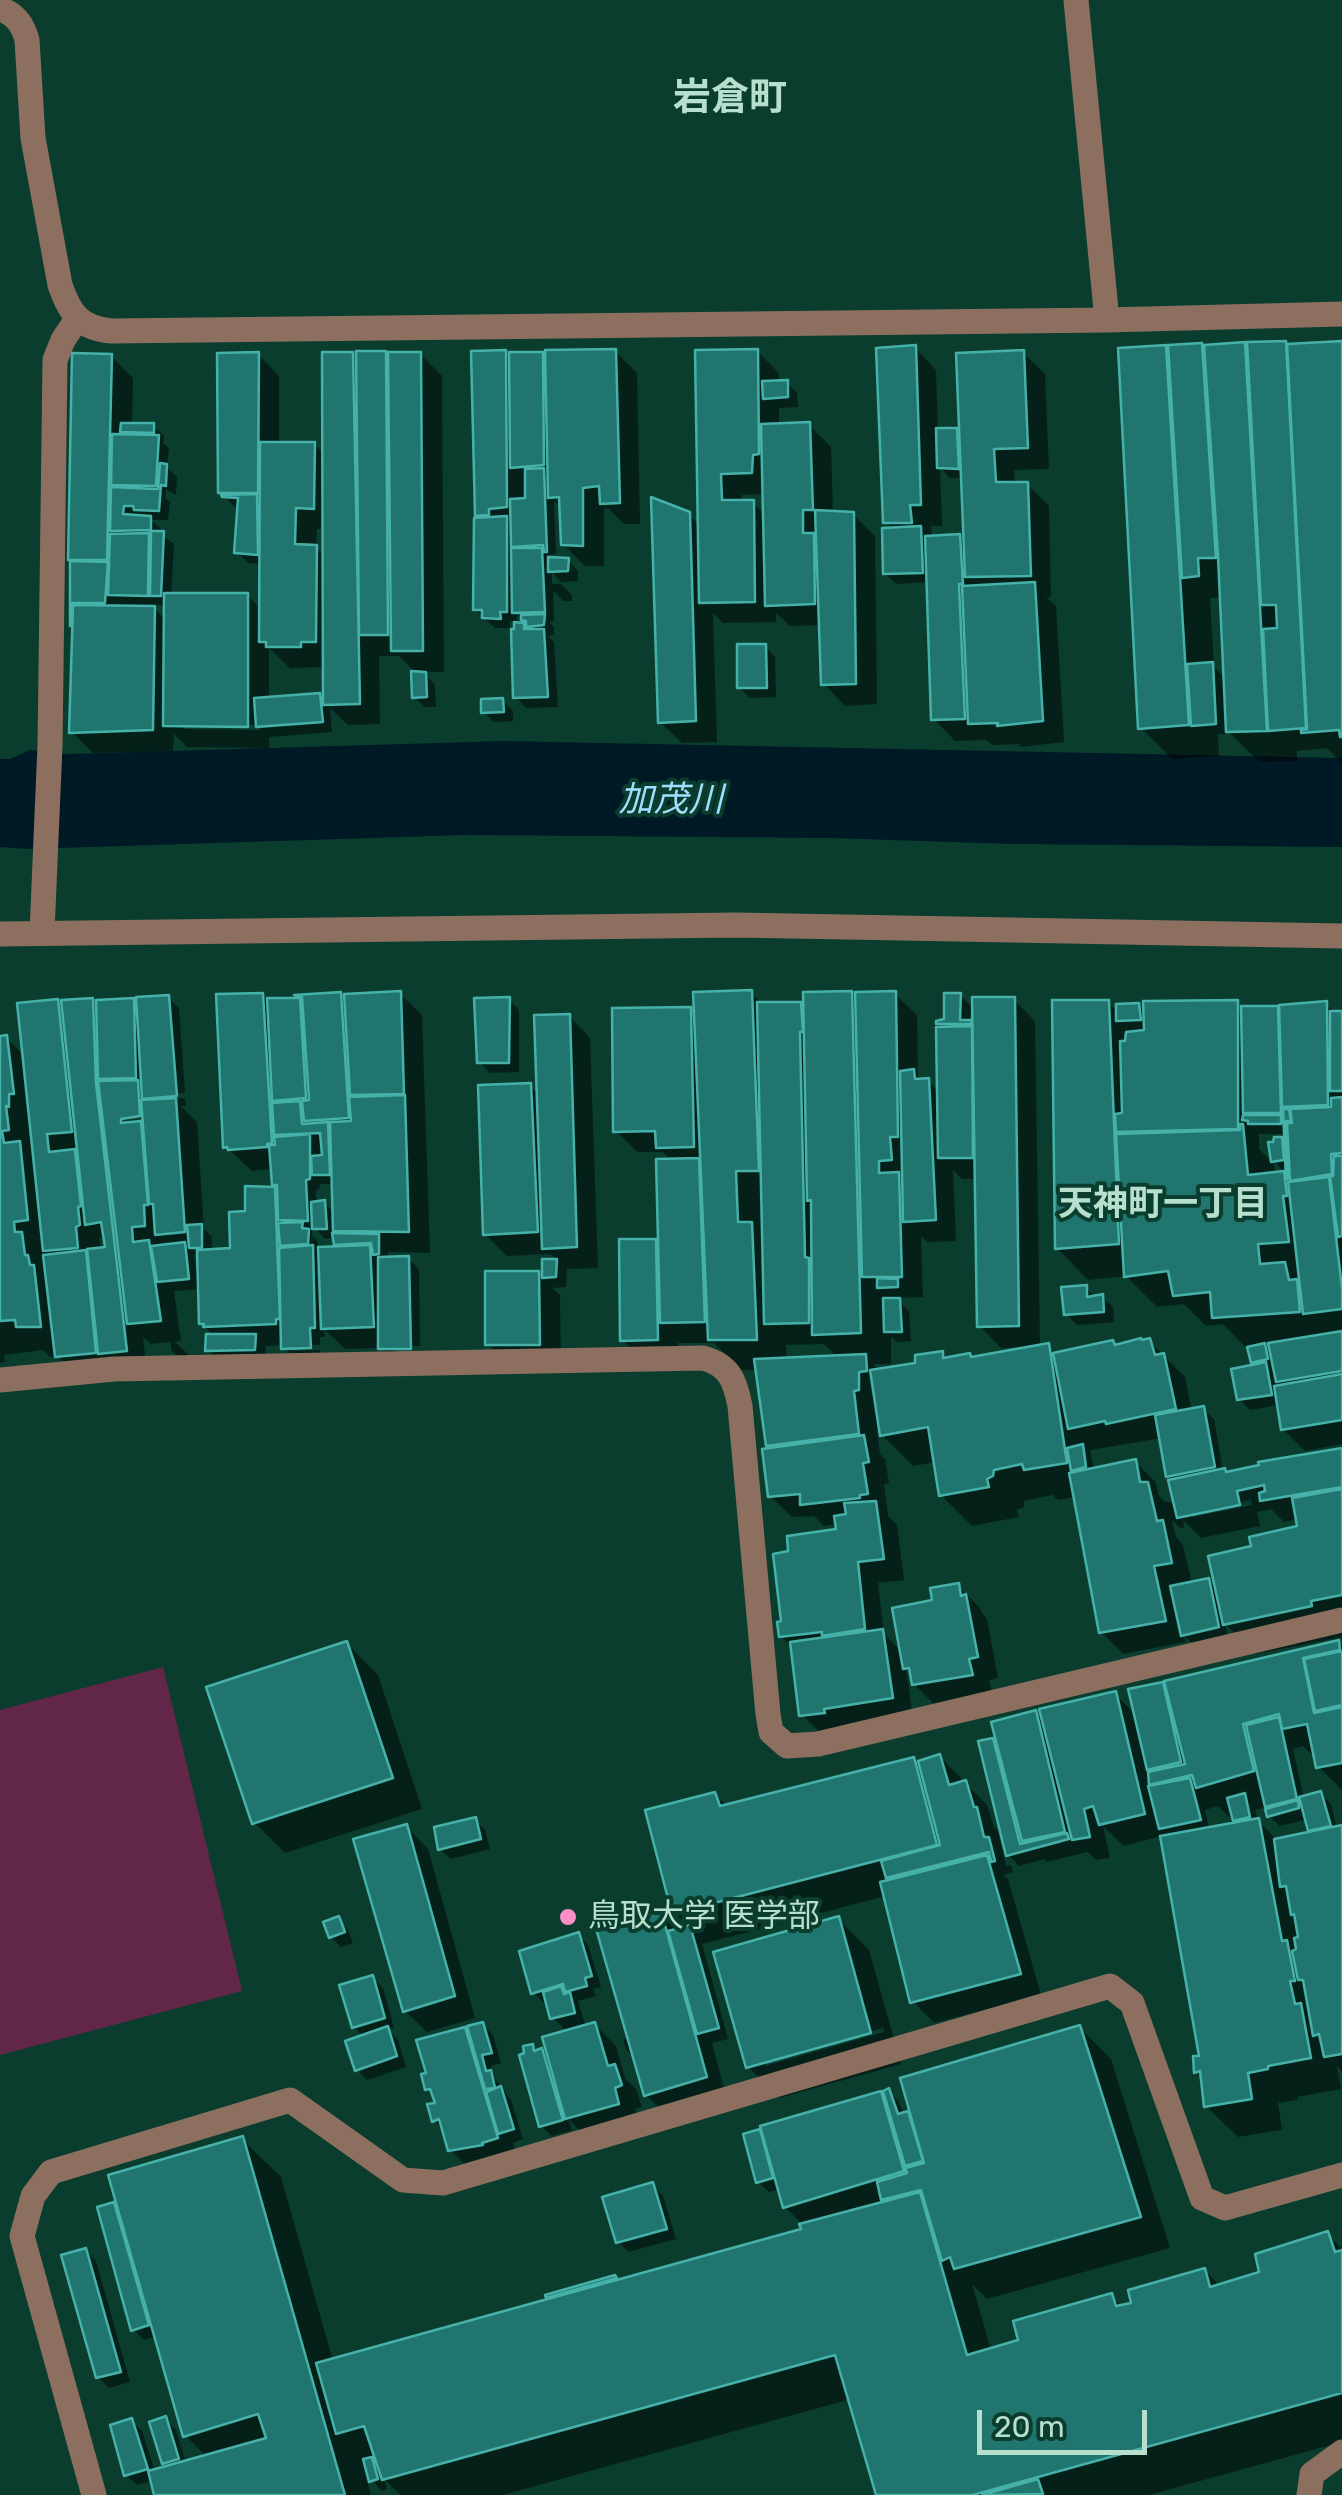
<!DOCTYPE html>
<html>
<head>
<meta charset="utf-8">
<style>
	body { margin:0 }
	#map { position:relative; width:1342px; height:2495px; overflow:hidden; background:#0a3d2e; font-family:Rubik,sans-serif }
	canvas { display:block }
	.scale { position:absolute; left:977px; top:2410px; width:170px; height:45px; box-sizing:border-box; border:5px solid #b6dfce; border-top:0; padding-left:12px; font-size:30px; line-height:35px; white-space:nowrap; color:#b6dfce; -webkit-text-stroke:8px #0a3d2e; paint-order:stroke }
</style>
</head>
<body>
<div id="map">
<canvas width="1342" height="2495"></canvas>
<div class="scale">20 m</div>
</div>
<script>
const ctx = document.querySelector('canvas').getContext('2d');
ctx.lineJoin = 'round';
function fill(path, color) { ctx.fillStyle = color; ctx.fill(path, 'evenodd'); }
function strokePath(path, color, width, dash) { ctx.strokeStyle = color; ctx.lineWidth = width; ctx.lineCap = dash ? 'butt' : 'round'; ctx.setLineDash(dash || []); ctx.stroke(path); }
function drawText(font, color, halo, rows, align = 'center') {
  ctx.font = font + ' Rubik,"Noto Sans JP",sans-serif'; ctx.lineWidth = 8; ctx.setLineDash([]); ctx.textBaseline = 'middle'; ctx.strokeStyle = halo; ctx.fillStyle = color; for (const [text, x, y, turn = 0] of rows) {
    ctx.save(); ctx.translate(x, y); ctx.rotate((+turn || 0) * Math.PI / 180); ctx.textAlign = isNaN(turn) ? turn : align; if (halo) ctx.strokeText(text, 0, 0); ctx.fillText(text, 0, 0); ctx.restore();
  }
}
const green = new Path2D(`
	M163,1667L242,1991L0,2055V1710Z`);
const water = new Path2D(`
	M504,741L1342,758V847L1012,844L831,838L466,835L28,849L0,847V759H10L30,750L69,754Z`);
const shadow = new Path2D(`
	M1244,344L1249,349L1285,344L1288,347L1342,344V763L1327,748L1297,751V761L1259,762L1225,728V734H1218L1219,756L1172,759L1141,728L1165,348L1171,354L1201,346L1207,352ZM1222,597L1226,679L1214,667L1210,598Z
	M915,348L936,370L938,431H956L962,436L1023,353L1045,374L1049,469L1014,470L1015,484H1027L1049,506L1051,597H1046L1056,606L1064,742L1021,747L1018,744L992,745L986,740L955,741L934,719L929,582L896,584L885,573L893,530L886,522ZM940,467L950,478H964L966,544L959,536L932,538L931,526H942Z
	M615,351L637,373L640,524H624L608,508L604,509V566H585L563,544L562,509L554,501L556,554L546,555L550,560H568L578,571V581L561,582L552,572V584H561L572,595V601H563L553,590L554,621L549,622L554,627V635L548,636L554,642L558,707L526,708L516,697V621H510V628H495L475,609L482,520L477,515L505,353L512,360V355ZM517,614L525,623H529L535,631H528L522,625H517Z
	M757,351L779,373V383L787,382L797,393L798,407L779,408V426L809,425L831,447L833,513L853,514L875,536L877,704L845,706L824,684L822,625L790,626L776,613V622L723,623L713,613L717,742L682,743L660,722L688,514L700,526ZM765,494L766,515L753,503H742V495Z
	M258,354L279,376V445L314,444L325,455L352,354L358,361V354H420L442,376L444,672H423L435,685L436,707H425L414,697L413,670L399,656H379L380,724L348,725L330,708L332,732L269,737V748L187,747L174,734L173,751L93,753L72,732L75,605L72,602L73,561L71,559L111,356L133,378L132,425L153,426L164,436L163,443L169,448L167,468L177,477L176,495L166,489L165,498L170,502L168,520H151L161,529L160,534L174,544L171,596L247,595L261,610L262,564L248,563L237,552L240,512L220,492ZM317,529H325V557L316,548ZM151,605H166V620ZM269,648L290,668L326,667V702L319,695L269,699ZM183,724L260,725V730L183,729Z
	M765,646L775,657L776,697L750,698L739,687Z
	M502,700L513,711V721L494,722L484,712Z
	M751,993L763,1004H800L806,1010L851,993L858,1000L895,994L917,1015L918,1076L923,1081H928L939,1092L938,1026L935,1023L946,1022L960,995L975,1010L1014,1000L1035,1021L1040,1347L1048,1346L1057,1355L1149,1341L1185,1377L1192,1411L1203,1409L1214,1419L1223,1471L1228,1474L1342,1450V1637L1256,1654L1225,1624L1228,1638L1194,1645L1184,1636L1186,1642L1123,1654L1101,1632L1076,1497L1058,1500L1053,1495L1024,1501V1507L1017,1510L1019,1517L972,1526L941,1495L936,1462L913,1466L877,1430L880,1454L885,1459L889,1483L884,1484L888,1516L897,1525L904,1580L878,1583L884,1634L903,1653L935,1602L958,1586L980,1608L981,1612L987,1619L998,1678L989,1680L993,1696L936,1706L914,1684L913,1675L906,1668L913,1719L823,1736L802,1714L793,1648L781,1636L791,1554L838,1531V1524L824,1526L814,1516L792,1517L770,1496L774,1450L768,1445L758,1370H741L714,1343H678L679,1361H644L622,1340V1242L660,1241L672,1161L663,1152H637L616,1131L690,1009L697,1016ZM970,1011H975V1028H970ZM953,1170L962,1179H977L980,1326L1001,1348L1023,1347V1350L972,1359H948L942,1353L918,1365L880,1371L873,1364H891V1336L897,1342L911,1341L909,1311L896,1298L923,1297L921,1236L927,1242L956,1241ZM824,1344L838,1358L787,1360L786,1345ZM1162,1438L1168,1476L1174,1482L1177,1508L1171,1502H1165L1159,1496L1156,1483L1135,1461L1094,1470L1090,1450ZM1251,1500L1252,1505L1192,1517V1512ZM1271,1509L1284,1522L1298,1519L1300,1528L1218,1590L1208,1581L1192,1584L1183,1545L1176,1537L1172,1520L1180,1528H1184L1183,1520L1201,1538L1260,1526L1257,1512Z
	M400,994L422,1015L430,1253L388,1252V1259H408L419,1269L420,1346H394V1351H420L391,1358L380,1348L345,1349L324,1329L325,1337H320V1345L291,1346V1351L320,1350V1357L294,1358L284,1345L266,1346L265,1360L219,1361L208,1350L215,1337L201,1323V1289L174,1291L181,1341L175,1342L190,1356L182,1361L171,1350V1342L151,1344L143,1337L147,1372L79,1378L59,1357H50L43,1350L4,1355L5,1362L0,1363V1038H6L25,1056L57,1002L65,1010L92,1000L98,1006L133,1001L139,1007L168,997L179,1008L185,1093L150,1095L155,1100L185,1098L186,1106H181L197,1122L204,1229L212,1237V1252L233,1251L247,1213V1189H280L274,1184L273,1169L252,1171L226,1147L262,995L268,1001H299L305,1007L340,995L347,1001ZM144,1113L145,1123L121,1125L120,1116ZM320,1184H334L335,1214L324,1203L316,1204V1191L319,1189ZM312,1230H317L325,1239L335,1238L336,1244L341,1249L318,1250V1242L312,1236ZM99,1236L107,1243L108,1250H101ZM194,1254H198L200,1275L197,1276Z
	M509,1000L519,1010V1072L490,1073L479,1062Z
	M1108,1002L1118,1013L1138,1005L1146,1013L1237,1002L1243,1008L1326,1004L1336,1014H1342V1444L1305,1451L1283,1429L1279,1405L1250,1410L1239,1399L1257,1367L1253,1362L1250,1347L1246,1348L1223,1324L1206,1326L1184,1304L1157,1307L1126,1276L1088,1280L1057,1248ZM1259,1134H1293L1291,1145L1285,1139H1276L1271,1145L1274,1164L1259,1149ZM1274,1161L1284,1172L1292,1170L1293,1183L1283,1174H1275Z
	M569,1016L590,1038L598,1268L567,1269L566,1287L552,1288L560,1295L561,1366L510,1365L488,1344L538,1273L545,1280L544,1262L558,1261L550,1254L507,1256L485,1234L530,1086L539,1095Z
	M1086,1288L1096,1298L1102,1297L1113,1307L1114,1322L1077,1325L1066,1314Z
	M1338,1643L1342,1647V1790L1319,1767L1316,1759L1303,1746L1293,1749L1304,1799L1320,1794L1331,1804L1337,1828L1342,1827V2072L1337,2066L1341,2089L1297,2097L1298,2100L1278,2103L1282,2130L1238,2137L1206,2106L1205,2080L1196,2072L1202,2058L1162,1836L1123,1846L1103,1826L1110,1858L1096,1860L1088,1852L1046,1862L1044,1859L1019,1866L1009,1855L992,1741L1000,1749L1036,1713L1045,1723L1115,1694L1136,1715L1162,1684L1169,1692ZM1218,1806L1229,1817L1234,1816L1240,1824L1210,1830L1205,1810ZM1267,1807L1269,1816L1280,1826L1308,1819L1314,1833L1278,1841L1258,1821L1255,1810Z
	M347,1644L378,1675L422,1809L285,1853L254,1822Z
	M939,1756L961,1778L962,1784L965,1783L987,1805L994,1827L998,1831L1006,1866L1011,1865L1013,1872L1003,1875L1008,1879L1041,1995L934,2023L913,2001L886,1896L702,1944L728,2039L712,2043L727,2099L668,2116L646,2095L637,2060L626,2050L623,2037L632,2045L660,1910L680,1930L690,1928L674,1912L715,1794L727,1807L913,1760L922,1769Z
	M475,1820L485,1830L490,1849L451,1859L440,1849Z
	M407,1827L428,1849L475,2018L427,2032L405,2011Z
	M338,1919L348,1930L353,1943L341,1947L331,1937Z
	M838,1919L869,1950L901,2064L779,2098L748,2067ZM883,2028L884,2032L765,2066V2060Z
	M578,1934L588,1945L601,1987L593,1989L596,1996L578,2001L586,2027L594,2024L616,2046L625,2078L636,2089L642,2107L635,2109L639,2125L589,2139L568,2119L572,2130L552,2136L541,2126L532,2046L538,2052L541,2051L552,2061L567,2032L553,2018L548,2002L544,2003L533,1992Z
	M372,1978L383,1988L394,2028L388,2030L398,2040L406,2067L367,2080L357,2069L364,2037L354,2027Z
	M482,2024L493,2035L501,2063L491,2066L494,2078L511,2100L523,2139L513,2143L518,2159L472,2172L451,2150L446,2132L434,2120L439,2105L436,2098L427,2089L465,2029L473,2038Z
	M1080,2028L1111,2059L1170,2248L987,2299L972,2284L991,2350L1021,2341L1111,2296L1123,2308L1205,2270L1220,2286L1262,2274L1327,2234L1342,2249V2442L1149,2495H879L851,2399L503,2495H401L384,2479L387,2489L382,2491L365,2473L371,2495H157L153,2481L137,2485L126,2475L131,2421L142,2431L155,2472L169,2468L164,2463L165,2419L176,2430L186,2463L207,2457L185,2435L157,2336L144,2340L133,2329L113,2205L122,2213L242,2139L281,2177L333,2361L804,2231V2226L785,2207L780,2189L769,2192L758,2182L759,2132L766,2139L880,2094L890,2104L889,2091L899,2102L904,2115L908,2114L915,2121Z
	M652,2185L663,2196L676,2239L628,2252L618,2241Z
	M86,2251L96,2261L130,2382L109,2388L98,2377Z`);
const building = new Path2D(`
	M1286,341L1306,728L1268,731L1263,629L1277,628L1276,605H1261L1247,342Z
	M1342,341V737H1340L1339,730L1301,733V730L1307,729L1287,344Z
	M1245,342L1267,731L1226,732L1218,556L1204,345Z
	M1202,343L1216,558H1198L1199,576L1182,578L1168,345Z
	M916,345L921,505H910L912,523H883L876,348Z
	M1166,345L1189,725L1138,729L1118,348Z
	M616,349L620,503L600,504L599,486L583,488V546L561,545L559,497L548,498L545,350Z
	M758,349L759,454L753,455L752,473L721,474L722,500H754L755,602L699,603L695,350Z
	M506,350L507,507L489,509V515L475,516L471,351Z
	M1024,350L1028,448L994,449L996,482H1028L1031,576L965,577L956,353Z
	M356,351H386L388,635H359Z
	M259,352L258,493H218L217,353Z
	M322,352H353L360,704L323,705Z
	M388,352H421L423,651H391Z
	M509,352H543L544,465L510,468Z
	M72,353L112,354L107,560H68Z
	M788,380V397L763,399L762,381Z
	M810,422L813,510H803V533H814L815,604L765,606L761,424Z
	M121,423H154V433L120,432Z
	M936,428H957L959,469L937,468Z
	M112,434L159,435L156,486L111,485Z
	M260,442H315L314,509L296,508L295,544L317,545L316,642H301V647H266V642H259Z
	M160,463L167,464L166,486L161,485L159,511L134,510L133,506H124L123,514L151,516V530L110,531L111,487L158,489Z
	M544,468L547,552H544L543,545L511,547L510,499L525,498V469Z
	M257,494L258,555L234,553L238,498L222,497L221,495Z
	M651,497L690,512L696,721L658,723Z
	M815,510L854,512L856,684L821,685Z
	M507,516V612H500L501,619L482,618V610H473L474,518Z
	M921,526L923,573L883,574L882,528Z
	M151,531H164L161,596H150Z
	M149,533L148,596L108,595L110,534Z
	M960,534L963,584H959L965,719L931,720L925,536Z
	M511,548H542L545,612L512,613Z
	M548,557L569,558L568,571L548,572Z
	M70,561L108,562L105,603H72L70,626Z
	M1035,582L1043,721L997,726L998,723L968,724L962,586Z
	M164,593H248V727L163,726Z
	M73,605L155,606L153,730L69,733Z
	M545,614L544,625L526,627V621L521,620V615Z
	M514,622L524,623V629H544L548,697L513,698L511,629H514Z
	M737,644H766L767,688H737Z
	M1213,662L1216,724L1191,726L1187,664Z
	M411,671L426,672L427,697L412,698Z
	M320,693L323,722L256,727L254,698Z
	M503,698L504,712L481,713V699Z
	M752,990L759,1171H736L738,1222H752L757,1340H708L693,992Z
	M401,991L404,1094L350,1095L344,994Z
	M852,991L861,1333L812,1335L811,1200L807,1201L803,992Z
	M896,991L898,1137H890L892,1160L879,1161V1173L899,1172L902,1277H862L855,992Z
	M341,992L349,1118L304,1121L302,1101L309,1100L302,997L294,995Z
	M263,993L272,1143L267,1144V1147L228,1150L227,1147L223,1148L216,994Z
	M944,993H961L960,1020H971V1024H936V1021L944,1019Z
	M169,995L177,1096L142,1099L136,997Z
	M510,997L509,1063H477L474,998Z
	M972,997H1015L1019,1326L977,1327Z
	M93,998L96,1083L127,1351L98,1354L87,1249L105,1247L101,1222L85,1225L61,1000Z
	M134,998L136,1078L98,1079L96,1000Z
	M267,998H300L306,1098L272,1101Z
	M58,999L72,1132L47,1134L49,1152L75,1149L81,1206L78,1207L80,1225L76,1227L78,1248L43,1251L17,1003Z
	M1052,1000H1109L1119,1244L1055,1249Z
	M1238,1000V1129L1116,1132L1115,1114L1122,1113L1120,1041H1125L1126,1032L1144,1030L1143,1001Z
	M1327,1001L1328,1105L1282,1107L1279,1005Z
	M757,1002H801L803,1032H800L805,1257L809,1258V1323L764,1324Z
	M1139,1003L1141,1020L1116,1021V1004Z
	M1241,1006H1278L1281,1113H1243Z
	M691,1007L694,1147L656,1148L655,1131L613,1132L612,1008Z
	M1330,1011H1342V1091H1330Z
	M570,1014L577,1247L542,1249L534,1015Z
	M972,1026L973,1158H938L936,1027Z
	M7,1035L14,1094H9V1107L6,1106L9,1130L2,1131L4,1143L20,1141L28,1220L14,1222L15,1232H22L25,1255H28L30,1265H34L41,1327H16L15,1320L0,1321V1036Z
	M914,1069L915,1079L929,1078L936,1220L903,1222L900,1071Z
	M138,1080L140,1116L121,1119V1123L141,1121L148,1205H144L145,1226L132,1227L133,1242L149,1240L161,1321L127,1324L98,1081Z
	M531,1083L538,1232L483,1235L478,1085Z
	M405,1095L409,1232L333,1231L330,1122L351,1121L349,1097Z
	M1342,1097V1153L1331,1154L1332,1174L1290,1181L1287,1123H1292L1290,1109L1331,1107V1098Z
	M176,1098L185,1232L155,1235L153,1204H149L141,1100Z
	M300,1101L302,1124L328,1122L330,1175H312L311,1156L322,1155L320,1133L274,1135L272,1103Z
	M1283,1109H1289L1291,1121H1285L1288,1179L1286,1180Z
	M1243,1115H1281V1124H1248V1121L1242,1120Z
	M1240,1124H1243L1248,1175L1284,1171L1287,1196H1283L1289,1242L1258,1244L1260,1264L1285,1262L1289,1280L1297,1279L1300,1312L1212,1318L1210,1292L1173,1296L1168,1271L1124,1277L1116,1134L1240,1130Z
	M310,1134V1179L306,1180L308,1221L278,1220L277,1185H272L269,1145H275L274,1137Z
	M1274,1137H1282L1284,1160L1271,1162L1268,1142H1273Z
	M1334,1156H1342V1236L1338,1237L1330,1176H1333Z
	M699,1158L705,1322L660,1323L656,1159Z
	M1329,1177L1342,1288V1309L1303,1314L1288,1182Z
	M245,1186L275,1187L280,1319H276V1324L203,1327L204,1324H199L197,1250L230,1248L229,1212L245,1211Z
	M325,1200L327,1229H312L311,1202Z
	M303,1222L302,1228L309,1229L308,1244L280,1246L278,1223Z
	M202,1224V1248H189L187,1225Z
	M332,1233L379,1234V1254L373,1255L371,1243L334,1245Z
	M619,1239H656L658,1340L620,1341Z
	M185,1242L189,1279L157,1282L151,1246Z
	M313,1245L315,1328H310L311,1348L281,1349L279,1248Z
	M370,1245L374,1327L321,1329L318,1247Z
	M86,1250L96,1353L55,1357L43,1255Z
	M409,1256L411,1349H378V1257Z
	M542,1259H557L556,1277L542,1278Z
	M485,1271H539L540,1345H485Z
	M877,1278L898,1279V1287L877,1288Z
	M1087,1285V1297L1103,1294L1104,1312L1064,1315L1061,1287Z
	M883,1298H900L902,1332H884Z
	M1342,1331V1371L1276,1382L1268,1343Z
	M206,1334H256L255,1350L205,1351Z
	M1141,1338L1142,1340L1150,1338L1155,1355L1164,1353L1176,1409L1106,1424L1105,1421L1068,1429L1053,1353L1113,1340L1115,1345Z
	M1049,1343L1067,1463L1024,1470L1022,1464L994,1470L993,1476L987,1479L989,1487L939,1496L928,1427L880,1436L870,1370L915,1363V1355L943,1351V1358L970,1353L971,1357Z
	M1265,1343L1268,1359L1251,1363L1247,1347Z
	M866,1354L867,1371L859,1372V1390L854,1391L859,1434L766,1446L754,1359Z
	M1266,1362L1272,1395L1237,1400L1231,1369Z
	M1342,1374V1420L1281,1430L1274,1386Z
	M1204,1406L1215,1467L1166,1477L1155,1415Z
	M864,1435L869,1462L863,1463L868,1494L860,1495V1498L800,1505V1494L768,1497L762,1449Z
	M1083,1444L1086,1467L1071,1471L1067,1448Z
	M1342,1448V1487L1260,1501L1259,1493L1265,1491L1264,1485L1237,1491L1240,1505L1177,1518L1168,1480L1225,1468L1226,1472L1259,1465L1258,1462Z
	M1136,1459L1140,1482H1148L1157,1521L1163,1520L1172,1563L1154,1566L1166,1621L1099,1633L1069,1473Z
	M1342,1489V1595L1311,1601L1312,1606L1223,1625L1208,1556L1251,1546L1249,1537L1297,1526L1292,1498Z
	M876,1501L884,1559L858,1562L865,1629L822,1636V1632L779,1637L777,1622L781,1621L773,1554L788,1551L787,1536L836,1529L834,1516L846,1514L844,1503Z
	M1209,1578L1219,1627L1181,1636L1170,1586Z
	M959,1583L961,1596L966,1594L978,1657L969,1659L973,1675L912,1685L909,1668L903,1669L892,1608L932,1600L930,1588Z
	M883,1629L893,1698L824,1709L825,1713L799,1716L790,1642Z
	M1339,1640L1340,1650L1303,1658L1314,1713L1342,1707V1763L1316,1768L1307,1724L1282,1729L1279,1714L1243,1724L1254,1771L1196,1788L1192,1775L1149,1785L1148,1772L1185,1764L1164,1681Z
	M347,1641L393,1778L252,1824L206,1687Z
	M1342,1651V1705L1315,1711L1304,1659Z
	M1163,1682L1181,1762L1147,1770L1128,1689Z
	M1116,1691L1145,1814L1099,1825L1093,1806L1084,1809L1090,1837L1072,1840L1039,1709Z
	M1036,1710L1065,1832L1022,1841L991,1722Z
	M1279,1717L1297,1799L1265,1807L1246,1725Z
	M993,1738L1020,1844L1067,1833L1069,1839L1006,1856L978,1741Z
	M940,1754L949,1785L966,1780L974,1807H977L984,1837H989L995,1861L991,1862L989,1852L886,1878L881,1861L940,1845L918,1761Z
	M914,1757L937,1845L672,1914L645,1810L715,1792L720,1806Z
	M1190,1778L1201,1820L1159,1829L1148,1786Z
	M1321,1791L1331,1826L1308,1831L1299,1797Z
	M1245,1793L1250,1817L1233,1821L1227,1798Z
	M1298,1800L1299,1808L1267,1817L1265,1809Z
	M476,1817L481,1839L438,1850L434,1827Z
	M1259,1818L1282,1941L1287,1940L1295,1981H1290L1295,2004L1301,2003L1311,2058L1268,2066V2069L1248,2073L1252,2099L1204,2107L1200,2071L1194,2073L1193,2056H1199L1160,1836Z
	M407,1824L455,1996L403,2012L353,1839Z
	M1342,1825V2054L1324,2057L1319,2034L1313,2036L1303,1980H1298L1292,1951L1296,1949L1294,1938L1298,1937L1294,1914L1291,1915L1286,1886L1280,1887L1274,1839Z
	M987,1855L1021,1974L910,2003L880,1882Z
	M660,1907L707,2077L644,2096L595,1925Z
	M339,1916L345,1932L329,1938L323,1922Z
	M839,1916L871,2033L746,2068L713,1952Z
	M690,1925L719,2028L697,2034L668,1931Z
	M579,1932L592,1976L585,1978L587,1986L565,1992L563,1984L531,1994L519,1951Z
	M373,1975L385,2018L352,2028L339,1985Z
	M561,1986L564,1994L570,1992L575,2013L550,2019L543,1992Z
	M483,2022L492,2053L482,2055L486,2071L491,2070L495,2088L485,2089L467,2026Z
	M595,2022L608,2066L615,2064L622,2085L615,2088L619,2104L565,2119L542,2037Z
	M1080,2025L1141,2217L954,2269L950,2257L942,2261L921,2190L881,2200L877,2182L907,2173L905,2168L924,2163L900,2078Z
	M388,2026L397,2056L355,2071L345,2041Z
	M465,2027L498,2138L482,2143L483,2145L448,2151L439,2119L432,2122L427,2104L435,2103L430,2089L425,2090L421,2074L426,2073L416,2040Z
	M533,2044L534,2051L542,2048L563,2120L539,2127L519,2055L524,2053L523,2046Z
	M501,2086L514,2129L498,2134L486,2092Z
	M889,2088L898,2114L908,2111L923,2161L905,2166L883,2091Z
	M881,2091L904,2171L783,2208L760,2126Z
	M760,2129L773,2178L756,2183L743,2134Z
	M243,2136L345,2495H154L148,2471L266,2438L258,2414L183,2437L108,2175Z
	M653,2182L667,2229L616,2243L602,2197Z
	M920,2192L967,2355L1018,2340L1013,2321L1112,2293L1116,2306L1131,2303L1128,2290L1205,2268L1210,2287L1259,2272L1255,2254L1328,2231L1335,2252L1342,2250V2393L973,2495H876L835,2355L382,2480L364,2426L336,2434L316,2363L801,2229L799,2224Z
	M114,2202L149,2325L131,2331L97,2207Z
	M86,2248L121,2372L96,2378L61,2255Z
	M615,2275L617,2278L546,2298L545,2295Z
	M166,2416L179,2459L162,2464L149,2422Z
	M132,2418L148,2469L124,2476L110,2425Z
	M372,2457L378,2479L369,2482L363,2459Z
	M1038,2479L1043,2494L982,2495Z`);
const minor = new Path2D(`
	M1076,0L1107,320
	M0,9C16,14 23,25 27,40L33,138L60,285C70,314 80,328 111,331L1107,320L1342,314
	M42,933L50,745L55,360L63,340L77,319
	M0,934L736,925L1342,936
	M0,1380L114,1369L703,1358C729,1365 735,1380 740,1406L768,1714L771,1732L787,1746L818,1744L1342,1620
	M94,2495L22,2236L33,2196L51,2172L290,2100L403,2180L443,2183L1110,1986L1132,2003L1202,2198L1225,2208L1342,2175
	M1309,2495L1312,2474L1342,2452`);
const markers = [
	[568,1917,10,"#fa8fc7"]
];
const poiNames = [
	["鳥取大学 医学部",588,1917]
];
const waterNames = [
	["加茂川",671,801]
];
const neighbourhoodNames = [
	["天神町一丁目",1163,1205]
];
const quarterNames = [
	["岩倉町",730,99]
];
fill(green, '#622748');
fill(water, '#001a25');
fill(shadow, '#0007');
fill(building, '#21756f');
strokePath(building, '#45b1a9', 2.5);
strokePath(minor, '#8d6f60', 25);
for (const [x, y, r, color] of markers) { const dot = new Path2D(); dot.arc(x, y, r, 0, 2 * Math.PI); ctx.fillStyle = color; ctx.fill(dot); strokePath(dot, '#0a3d2e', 4); }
drawText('32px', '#b6dfce', '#0a3d2e', poiNames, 'left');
drawText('italic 35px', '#9fdffd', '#0a3d2e', waterNames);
drawText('bold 35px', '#b6dfce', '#0a3d2e', neighbourhoodNames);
drawText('bold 38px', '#b6dfce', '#0a3d2e', quarterNames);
</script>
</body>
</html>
